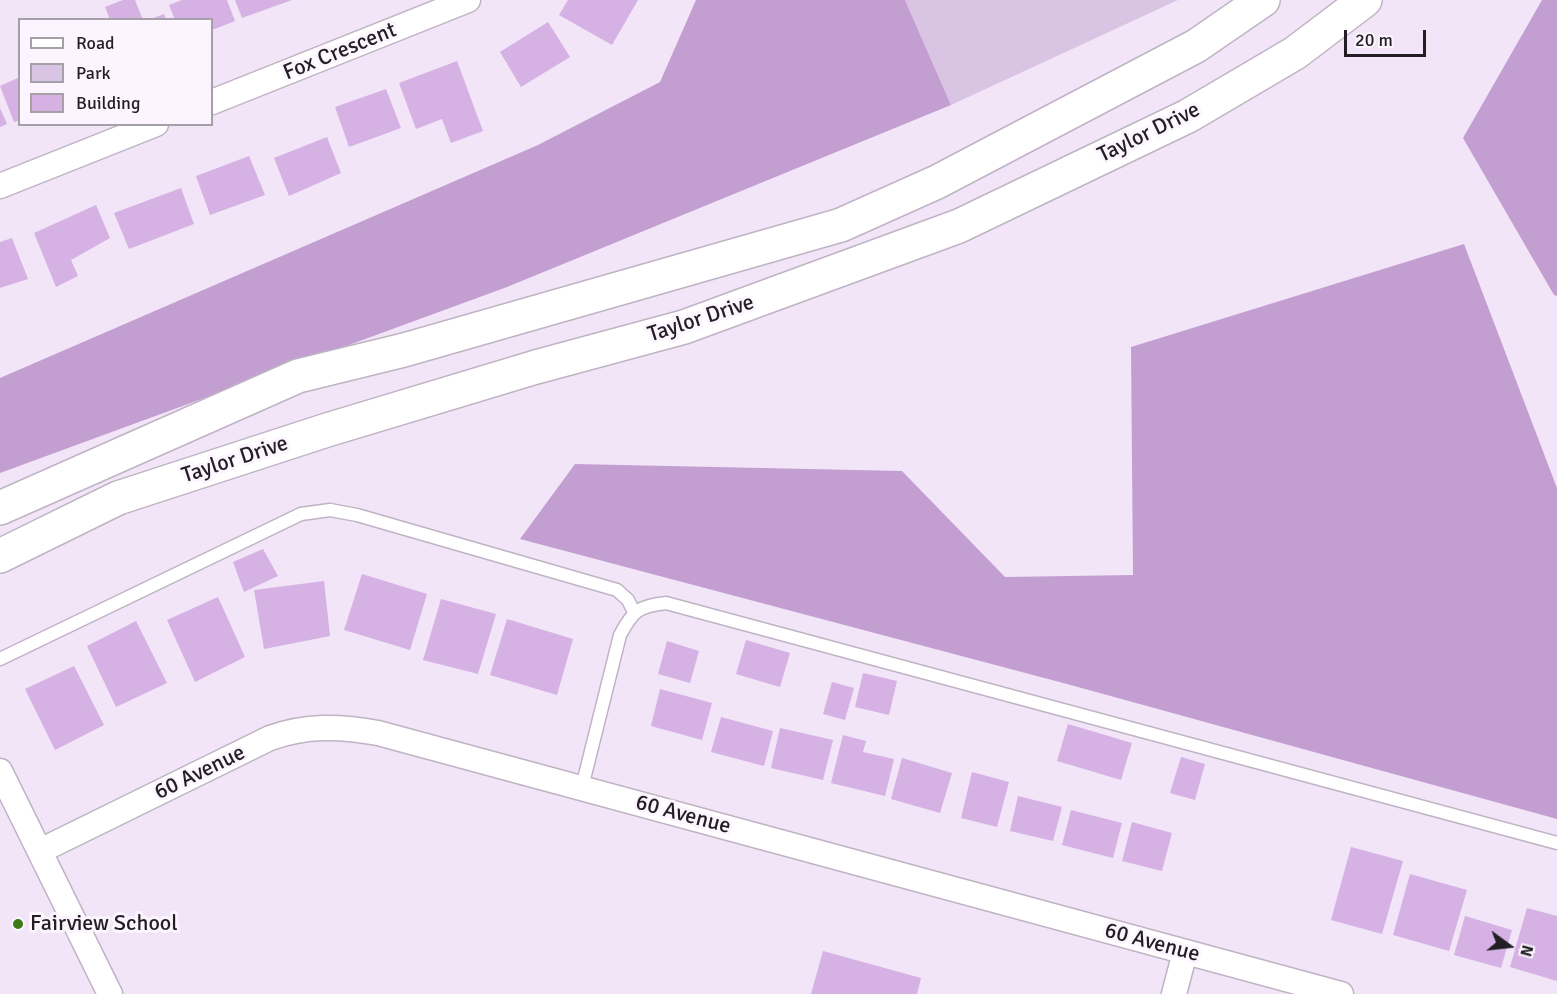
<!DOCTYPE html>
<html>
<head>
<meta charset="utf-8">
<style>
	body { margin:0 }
	#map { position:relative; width:1557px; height:994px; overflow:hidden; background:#f1e5f7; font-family:Signika,sans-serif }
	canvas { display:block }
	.legend { position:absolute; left:18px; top:18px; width:195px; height:108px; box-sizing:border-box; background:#fcf5ff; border:2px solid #a59fa7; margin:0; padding:8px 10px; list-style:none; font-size:18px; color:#221e24 }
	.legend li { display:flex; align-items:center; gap:12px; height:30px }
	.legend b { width:30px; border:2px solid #a59fa7 }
	.north { position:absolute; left:1479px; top:916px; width:60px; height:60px; -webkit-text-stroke:4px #fcf5ff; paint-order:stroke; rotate:105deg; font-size:16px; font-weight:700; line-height:24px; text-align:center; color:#221e24 }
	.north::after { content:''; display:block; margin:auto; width:21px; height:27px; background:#221e24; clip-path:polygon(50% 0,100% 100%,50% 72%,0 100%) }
	.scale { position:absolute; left:1344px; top:30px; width:82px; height:27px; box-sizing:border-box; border:3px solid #221e24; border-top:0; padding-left:8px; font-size:18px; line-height:21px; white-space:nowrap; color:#221e24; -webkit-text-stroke:4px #fcf5ff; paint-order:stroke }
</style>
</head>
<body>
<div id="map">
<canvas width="1557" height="994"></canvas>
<ul class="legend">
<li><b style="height:8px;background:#fff"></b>Road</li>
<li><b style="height:16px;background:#dac4e3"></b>Park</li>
<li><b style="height:16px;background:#d5b1e4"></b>Building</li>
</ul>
<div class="north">N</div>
<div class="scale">20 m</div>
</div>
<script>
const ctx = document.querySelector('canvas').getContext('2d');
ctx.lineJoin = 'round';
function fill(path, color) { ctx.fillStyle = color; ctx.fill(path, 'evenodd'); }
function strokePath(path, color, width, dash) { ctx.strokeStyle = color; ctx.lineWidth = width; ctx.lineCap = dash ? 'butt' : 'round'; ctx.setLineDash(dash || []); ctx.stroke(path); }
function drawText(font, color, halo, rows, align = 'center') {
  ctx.font = font + ' Signika,sans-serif'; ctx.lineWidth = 6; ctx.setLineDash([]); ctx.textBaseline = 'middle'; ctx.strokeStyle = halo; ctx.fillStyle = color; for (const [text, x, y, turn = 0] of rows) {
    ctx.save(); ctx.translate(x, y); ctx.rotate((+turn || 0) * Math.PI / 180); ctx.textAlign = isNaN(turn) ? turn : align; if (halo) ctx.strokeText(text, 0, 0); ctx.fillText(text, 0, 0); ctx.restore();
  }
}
const green = new Path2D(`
	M905,0H1178L951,105Z`);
const forest = new Path2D(`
	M696,0H905L951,105L507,287L0,473V378L538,145L660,82Z
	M1542,0H1557V296L1554,295L1463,138Z
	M1464,244L1557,488V819L1067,684L520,539L575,464L902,471L1005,577L1133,575L1131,347Z`);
const building = new Path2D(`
	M123,0H135L143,20H110L105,7Z
	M182,0H227L235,21L212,30V20H175L169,5Z
	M235,0H292L242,18Z
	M568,0H638L612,45L559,15Z
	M164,14L166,20H151V19Z
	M548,22L570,57L521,87L500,52Z
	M457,61L483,131L451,143L442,119L416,129L399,83Z
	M20,77V120L14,122L0,86Z
	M386,89L401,128L349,147L335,107Z
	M0,108L7,124L0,127Z
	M327,137L341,173L289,196L274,158Z
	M249,156L265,195L210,215L196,176Z
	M181,188L194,224L129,249L114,213Z
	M96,205L110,238L71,260L78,276L56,287L34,233Z
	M12,238L28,279L0,288V242Z
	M263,549L278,576L244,592L233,562Z
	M362,574L427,594L410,650L344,630Z
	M324,581L330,636L264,649L254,590Z
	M218,597L245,657L195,682L167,620Z
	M441,599L496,614L478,674L423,660Z
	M507,619L573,639L557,695L490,675Z
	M136,621L167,683L116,707L87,646Z
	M746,640L790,653L780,687L736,674Z
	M667,641L699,651L690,683L658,674Z
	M74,666L104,725L55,750L25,689Z
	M863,673L897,681L889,715L855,707Z
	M832,682L854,688L845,720L823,714Z
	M660,689L712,703L702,740L651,726Z
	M721,717L773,731L764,766L711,752Z
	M1068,724L1132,743L1121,780L1057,761Z
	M780,728L833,740L823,780L771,768Z
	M843,735L866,741L863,752L894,759L885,796L831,783Z
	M1181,757L1205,764L1195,800L1170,793Z
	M902,758L952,773L940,813L891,799Z
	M972,772L1009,782L997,827L961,818Z
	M1018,796L1062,807L1053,841L1010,831Z
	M1071,810L1122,823L1113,858L1062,845Z
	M1132,822L1172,833L1162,871L1122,861Z
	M1351,847L1403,861L1382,934L1331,920Z
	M1410,874L1467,890L1449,951L1393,935Z
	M1527,908L1557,916V981L1510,967Z
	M1465,916L1512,930L1501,968L1454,955Z
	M823,951L921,978L917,994H811Z`);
const lane = new Path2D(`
	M0,659L301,514L330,510L357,515L617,590L628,600L634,612
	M582,787L620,635C633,611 638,606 666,603L1557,843`);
const street = new Path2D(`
	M212,102L468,0
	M0,186L156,124
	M0,771L110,994
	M40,851L270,738C306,725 340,726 378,733L1341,994
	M1174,994L1185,952`);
const secondary = new Path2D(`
	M0,508L298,376L404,350L841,225L937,182L1196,46L1263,0
	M0,556L118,498L327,430L536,367L684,327L959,226L1188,116L1295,53L1365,0`);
const markers = [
	[18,924,6,"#3e7a15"]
];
const streetNames = [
	["Fox Crescent",340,52,-22],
	["Taylor Drive",1149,133,-26],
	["Taylor Drive",701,319,-18],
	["Taylor Drive",235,460,-18],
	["60 Avenue",200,773,-26],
	["60 Avenue",683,815,15],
	["60 Avenue",1152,943,15]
];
const poiNames = [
	["Fairview School",30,924]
];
fill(green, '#dac4e3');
fill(forest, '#c39ed1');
fill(building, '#d5b1e4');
strokePath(lane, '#bfb3c4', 15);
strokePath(street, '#bfb3c4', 27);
strokePath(secondary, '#bfb3c4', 36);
strokePath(lane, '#fff', 12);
strokePath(street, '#fff', 24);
strokePath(secondary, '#fff', 33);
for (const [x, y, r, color] of markers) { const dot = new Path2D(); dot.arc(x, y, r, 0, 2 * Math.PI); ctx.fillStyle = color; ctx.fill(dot); strokePath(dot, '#fcf5ff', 2); }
drawText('22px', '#221e24', '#fcf5ff', streetNames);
drawText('22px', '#221e24', '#fcf5ff', poiNames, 'left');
</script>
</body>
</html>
